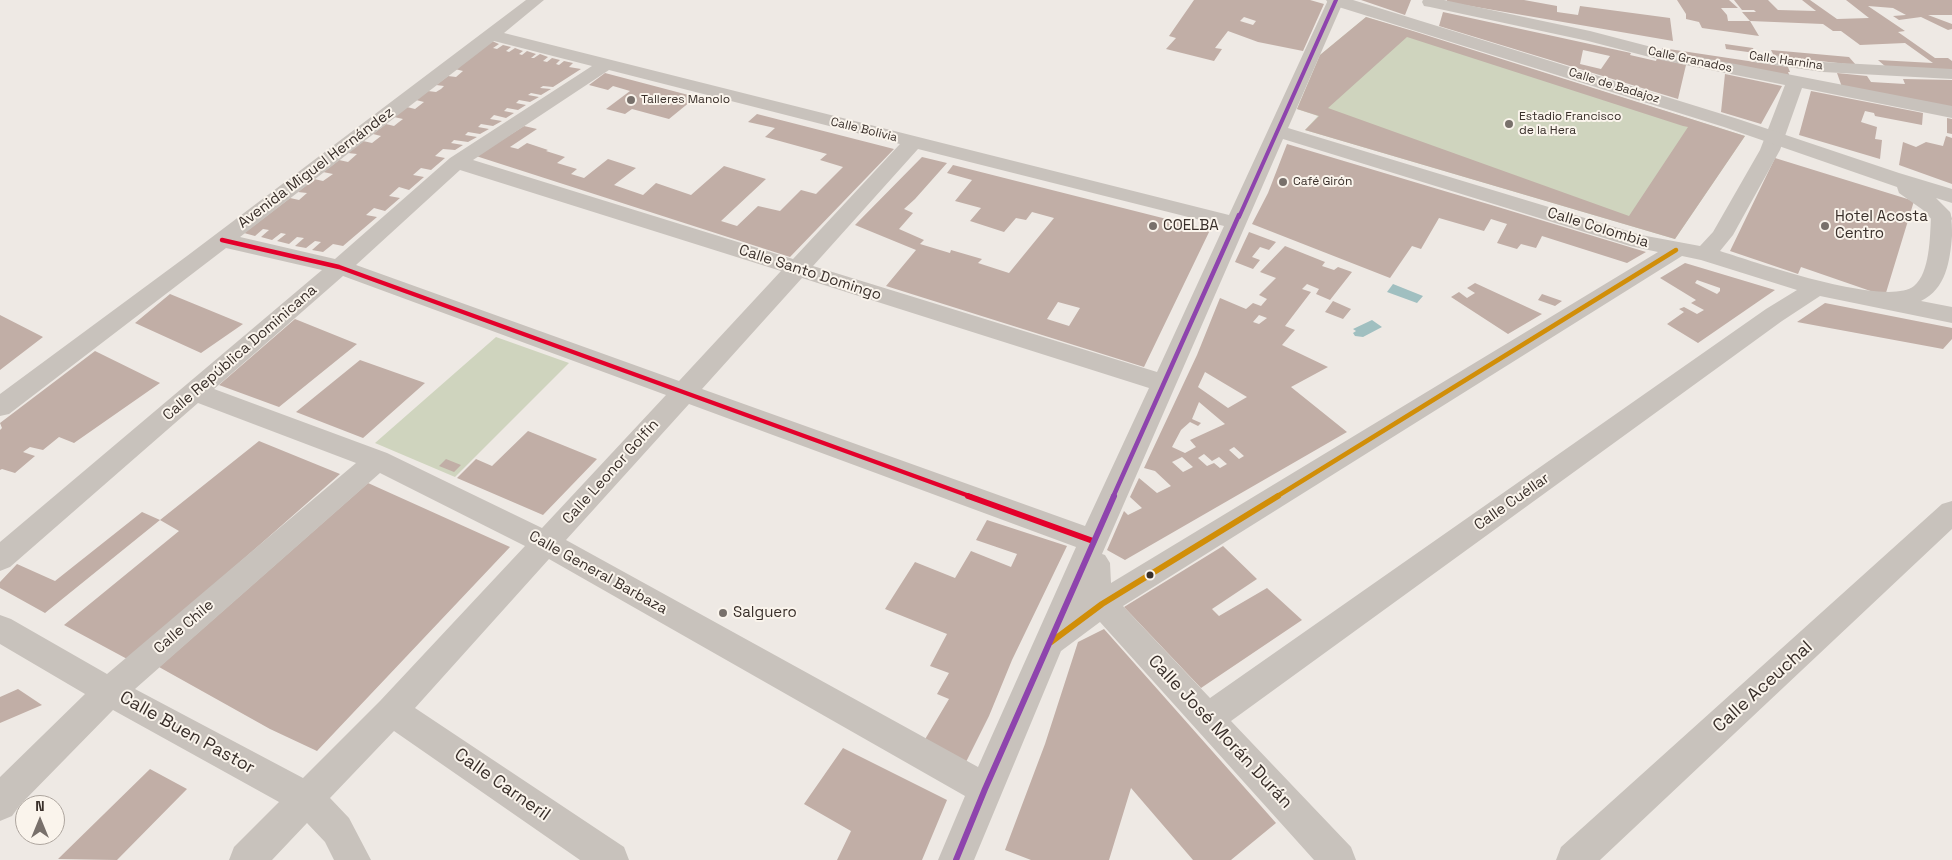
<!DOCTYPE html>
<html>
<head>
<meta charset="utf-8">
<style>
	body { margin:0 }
	#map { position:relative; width:1952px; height:860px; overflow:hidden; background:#eee9e4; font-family:"Space Grotesk",sans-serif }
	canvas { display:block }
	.north { position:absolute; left:15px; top:795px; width:50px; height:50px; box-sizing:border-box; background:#faf4ec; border:1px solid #ada59e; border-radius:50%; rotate:0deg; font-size:14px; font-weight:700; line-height:20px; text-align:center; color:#392f2a }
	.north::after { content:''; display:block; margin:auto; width:18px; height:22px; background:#78706b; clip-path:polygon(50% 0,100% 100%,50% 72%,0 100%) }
</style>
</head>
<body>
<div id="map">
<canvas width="1952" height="860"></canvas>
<div class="north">N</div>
</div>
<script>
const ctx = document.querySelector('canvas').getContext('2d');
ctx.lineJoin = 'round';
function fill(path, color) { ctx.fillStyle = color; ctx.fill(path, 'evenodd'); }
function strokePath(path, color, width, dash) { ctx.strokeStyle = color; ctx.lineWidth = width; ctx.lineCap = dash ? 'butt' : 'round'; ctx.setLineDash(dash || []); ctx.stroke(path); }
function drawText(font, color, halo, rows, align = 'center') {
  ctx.font = font + ' "Space Grotesk",sans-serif'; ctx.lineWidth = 4; ctx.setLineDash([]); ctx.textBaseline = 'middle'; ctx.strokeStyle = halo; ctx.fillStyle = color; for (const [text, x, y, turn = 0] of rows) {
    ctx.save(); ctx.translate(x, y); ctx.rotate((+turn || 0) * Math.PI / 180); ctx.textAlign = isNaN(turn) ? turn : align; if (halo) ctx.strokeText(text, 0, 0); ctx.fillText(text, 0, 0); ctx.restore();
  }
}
const green = new Path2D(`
	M1366,17L1745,136L1675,239L1305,130L1318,116L1297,109L1320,55Z
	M496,337L569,363L455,477L375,443Z`);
const water = new Path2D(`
	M1393,284L1423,296L1417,303L1387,292Z
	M1372,320L1382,327L1363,337L1355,336L1353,333L1356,331L1353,329Z`);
const building = new Path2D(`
	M1194,0H1310L1324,4L1303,51L1258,42L1228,31L1215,48L1222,49L1214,61L1166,49L1176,38L1169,36ZM1244,17L1256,21L1253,25L1240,21Z
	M1361,0H1411L1405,15Z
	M1447,0H1524L1557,6V12L1578,15L1580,6L1670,18L1673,41L1447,2Z
	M1677,0H1729L1738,8H1721L1727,15L1728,21H1750L1759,36L1702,28L1699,22L1686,19V14Z
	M1734,0H1768L1778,10L1816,11L1802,0H1810L1837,19L1869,18L1846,0H1952V15H1928L1952,24V29L1948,30L1921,17L1899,20L1893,16L1906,15L1893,8L1868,6L1905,31L1898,32L1935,58H1948L1952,61V70L1886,67L1878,60L1933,63L1905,43L1860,45L1841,31H1833L1823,24L1750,21L1742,12H1756L1754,10H1742Z
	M1443,12L1631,53L1630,55L1656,61L1657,58L1686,65L1678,99L1439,26ZM1583,50L1610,56L1601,69L1580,64Z
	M1366,17L1413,31L1745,136L1675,239L1305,130L1319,116L1297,109L1320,55ZM1407,37L1683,126L1688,127L1629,216L1328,108Z
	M492,41L499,44L493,48L497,49L503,45L511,47L506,51L509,52L515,48L523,51L519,54L522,55L527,51L536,54L531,58H534L540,54L548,57L543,61L547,62L552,58L560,60L556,64L559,65L564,61L573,63L569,67L581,69L553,87L543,86L540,88L551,89L541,95L531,93L528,95L539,97L530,102L519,100L516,103L526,105L518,110L507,108L504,111L514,113L506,118L494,115L490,119L502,121L493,126L481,124L478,127L489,129L480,134L468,132L465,135L477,137L468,142L454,140L451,143L463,145L455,150L443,149L435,156L445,158L431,170L421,168L413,175L424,177L409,190L399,187L389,196L400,198L385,211L374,208L366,215L377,217L343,246L333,244L323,252L312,250L321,242L315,241L306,248L295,246L304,238L297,237L289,244L277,241L286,234L281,233L272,240L261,237L269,230L263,229L255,236L244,233L290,198L299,200L307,193L298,192L314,179L323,181L333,174L323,172L339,160L348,162L357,154L348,153L363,141L372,143L381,136L373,134L386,124L394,126L399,122L403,119L394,117L407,107L415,109L424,102L416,100L428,91L436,92L441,89L444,86L436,85L448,76L456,77L463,71L455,69Z
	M1725,44L1753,48L1755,53L1726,49Z
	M1662,48L1788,67L1790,72H1788L1791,79L1662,53Z
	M1771,50L1849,57L1856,65L1774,56Z
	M605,73L677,92L696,97L669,119L632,109L625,114L606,109L630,91L613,86L608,90L589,85Z
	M1837,73L1867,76L1871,82L1905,84L1903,79L1952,80V110L1843,90Z
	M1725,74L1782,86L1761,124L1721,112Z
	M1811,91L1923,113L1922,125L1875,116L1874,113L1865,111L1861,122L1877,127L1875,139L1882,140L1880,159L1799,135Z
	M757,114L894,149L790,257L476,156L524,126L537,129L510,147L518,149L527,143L548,150L546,151L565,157L557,163L577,169L571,174L584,178L608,159L636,168L614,185L643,195L656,183L691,195L724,166L766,179L721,221L737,226L758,206L780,211L801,190L816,194L843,167L820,160L827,154L765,137L775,128L748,122Z
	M1947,118L1952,119V134L1947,133Z
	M1946,136L1952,138V184L1899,165L1903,142L1916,147L1926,142L1943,146Z
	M1287,144L1498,207L1646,252L1627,263L1542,236L1536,248L1521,244L1517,249L1497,243L1507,224L1491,219L1484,231L1439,218L1421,249L1412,246L1390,278L1252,224L1268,193Z
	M922,157L947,163L915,199L904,209L913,213L899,229L924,240L920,244L950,253L951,250L982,259L978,263L1009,273L1054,218L1032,212L1026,220L1016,218L1004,232L970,221L981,208L955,201L972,180L947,173L953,165L1210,230L1144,367L886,286L916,250L855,225ZM1058,302L1080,308L1069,326L1047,319Z
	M1775,158L1914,201L1885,296L1801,267L1798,274L1730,251Z
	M1249,232L1276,242L1269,250L1260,247L1252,257L1260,260L1253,269L1235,262Z
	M1285,246L1325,262L1322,266L1334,270L1338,267L1352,272L1330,300L1316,294L1319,289L1307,284L1302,289L1311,292L1285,326L1295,330L1282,345L1328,367L1291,387L1347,432L1125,560L1107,550L1124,511L1128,515L1142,508L1130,497L1139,478L1157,493L1171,486L1155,471L1144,468L1197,355L1220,298L1246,309L1253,303L1261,306L1267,299L1259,295L1276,278L1260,272ZM1259,315L1267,318L1259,324L1253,322ZM1205,372L1247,397L1228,408L1198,387ZM1199,402L1225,424L1190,440L1196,447L1185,453L1172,447L1181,430L1190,422L1198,426L1201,423L1192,419ZM1234,447L1244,456L1239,459L1229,450ZM1204,454L1212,461L1219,457L1227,464L1220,468L1214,463L1207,466L1198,458ZM1182,457L1193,467L1183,472L1172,462Z
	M1685,263L1775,290L1698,343L1667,324L1684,312L1679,309L1684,307L1697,314L1704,310L1691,303L1696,300L1660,278ZM1697,280L1720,288V291L1717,294L1695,283Z
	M1475,283L1542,314L1508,334L1451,297L1459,292L1467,298L1475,293L1467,288Z
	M170,294L243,324L201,353L135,323Z
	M1542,294L1562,301L1555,306L1538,300Z
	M1333,301L1351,309L1343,319L1325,312Z
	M1825,303L1952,328V339L1943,349L1797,322Z
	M0,315L43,337L0,370Z
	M295,319L357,344L279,407L219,385Z
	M95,351L160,383L74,443L59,437L43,450L30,447L23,452L35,456L15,473L2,469L0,470V430L2,428L0,423Z
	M360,360L425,383L363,438L296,412Z
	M528,431L597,459L543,515L457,478L476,459L492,466Z
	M259,441L340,474L129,660L64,625L179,531L160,520Z
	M446,459L461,465L454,472L439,466Z
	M368,483L510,547L317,751L270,729L159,667Z
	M142,512L160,520L45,613L0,588V582L17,564L55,581Z
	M987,520L1067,546L1012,660L989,716L966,762L924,741L949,699L937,694L949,673L930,666L947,634L885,609L915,562L955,578L971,551L1011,567L1017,554L976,540Z
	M1223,546L1257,579L1212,609L1219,616L1267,588L1302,620L1201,688L1124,607Z
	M1104,629L1276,823L1231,860H1193L1131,788L1109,860H1031L1005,850L1045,744L1078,642Z
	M18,689L42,705L0,723V697Z
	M843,748L947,800L922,860H837L851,831L804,804Z
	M150,769L187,789L117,860L58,859Z`);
const minor = new Path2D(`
	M526,0H544L504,33L1229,215L1328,0H1344L1288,128L1641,235L1700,246L1713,232L1760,150L1785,85L1661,60L1588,41L1430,7L1424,6L1422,2L1423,0H1444L1590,31L1663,50L1952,106V118L1802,88L1780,150L1733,235L1720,251C1755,262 1886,308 1914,286C1930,273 1930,236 1931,217L1934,212L1942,211L1950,212C1952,219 1952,228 1952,236C1950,261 1946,289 1921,301L1952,307V323L1820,296L1782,321L1231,721L1351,847L1356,860H1314L1100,622L1061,651L974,860H938L965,796L549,559L415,708L624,847L629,860H580L394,731L330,798L349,818L371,860H334L325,842L307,823L272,860H229L234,847L279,802L113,710L20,805L12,816L0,821V777L85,694L0,644V615L11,619L107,674L356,463L198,403L10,567L0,571V542L322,270L226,248L9,414L0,416V394L187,256ZM494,41L592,66L450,158L335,259L240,237ZM609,70L900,144L793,259L473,160ZM1283,139L1630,246L1658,252L1111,583L1110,563L1105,555L1102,554ZM918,149L1224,226L1157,372L813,266ZM460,170L781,271L679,381L356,265ZM1682,256L1701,260L1797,290L1766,309L1210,698L1123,606ZM343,276L666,395L542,528L387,453L214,389ZM802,278L1149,388L1085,526L702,389ZM689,404L1076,547L978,767L566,540ZM380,473L525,546L380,701L303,778L135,689Z
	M1759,53L1823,62L1952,69V79L1823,72L1753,62L1750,58L1753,54Z
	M1952,501V529L1600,860H1556L1561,847L1942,504Z`);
const tertiary = new Path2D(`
	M1326,0H1353L1738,119L1899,173L1952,189V203L1936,198L1950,212L1952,219L1950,222L1942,224L1934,222L1923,210L1899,193L1897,187L1724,127L1329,4Z`);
const bus1Far1 = new Path2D(`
	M222,240L339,267L972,497`);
const bus1 = new Path2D(`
	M968,496L1093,541`);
const bus2Far1 = new Path2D(`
	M1276,497L1676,250`);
const bus2 = new Path2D(`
	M1051,642L1102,604L1278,496`);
const bus3Far2 = new Path2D(`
	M1239,217L1336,0`);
const bus3Far1 = new Path2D(`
	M1113,497L1239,215`);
const bus3 = new Path2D(`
	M956,860L985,789L1114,496`);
const markers = [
	[631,100,5,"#78706b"],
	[1509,124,5,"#78706b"],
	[1283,182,5,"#78706b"],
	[1153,226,5,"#78706b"],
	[1825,226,5,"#78706b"],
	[1150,575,4.5,"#392f2a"],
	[723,613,5,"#78706b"]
];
const farStreetnames = [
	["Calle Granados",1690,60,12],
	["Calle Harnina",1786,61,8],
	["Calle de Badajoz",1614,86,17],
	["Calle Bolivia",864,130,14]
];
const farPoinames = [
	["Talleres Manolo",641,100],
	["Estadio Francisco",1519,117],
	["de la Hera",1519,131],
	["Café Girón",1293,182]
];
const streetNames = [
	["Avenida Miguel Hernández",316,168,-37],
	["Calle Colombia",1598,228,17],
	["Calle Santo Domingo",810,273,18],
	["Calle República Dominicana",240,353,-41],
	["Calle Leonor Golfín",611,472,-48],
	["Calle Cuéllar",1512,502,-35],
	["Calle General Barbaza",598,573,29],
	["Calle Chile",184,627,-41]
];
const poiNames = [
	["Hotel Acosta",1835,217],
	["Centro",1835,234],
	["COELBA",1163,226],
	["Salguero",733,613]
];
const nearStreetnames = [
	["Calle Aceuchal",1763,687,-42],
	["Calle José Morán Durán",1220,732,47],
	["Calle Buen Pastor",187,733,29],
	["Calle Carneril",502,785,35]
];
fill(green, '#cfd4be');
fill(water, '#a0bfc0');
fill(building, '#c1aea6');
fill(minor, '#c8c2bc');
fill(tertiary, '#c8c2bc');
strokePath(bus1Far1, '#e4002b', 4.5);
strokePath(bus1, '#e4002b', 6);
strokePath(bus2Far1, '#d18e08', 4.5);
strokePath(bus2, '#d18e08', 6);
strokePath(bus3Far2, '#8e44ad', 4);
strokePath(bus3Far1, '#8e44ad', 4.5);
strokePath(bus3, '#8e44ad', 6);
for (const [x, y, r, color] of markers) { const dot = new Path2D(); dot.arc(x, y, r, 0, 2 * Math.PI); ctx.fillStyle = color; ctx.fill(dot); strokePath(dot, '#faf4ec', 2); }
drawText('12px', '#392f2a', '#faf4ec', farStreetnames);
drawText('12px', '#392f2a', '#faf4ec', farPoinames, 'left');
drawText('15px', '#392f2a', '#faf4ec', streetNames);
drawText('15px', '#392f2a', '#faf4ec', poiNames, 'left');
drawText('18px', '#392f2a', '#faf4ec', nearStreetnames);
</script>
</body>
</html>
